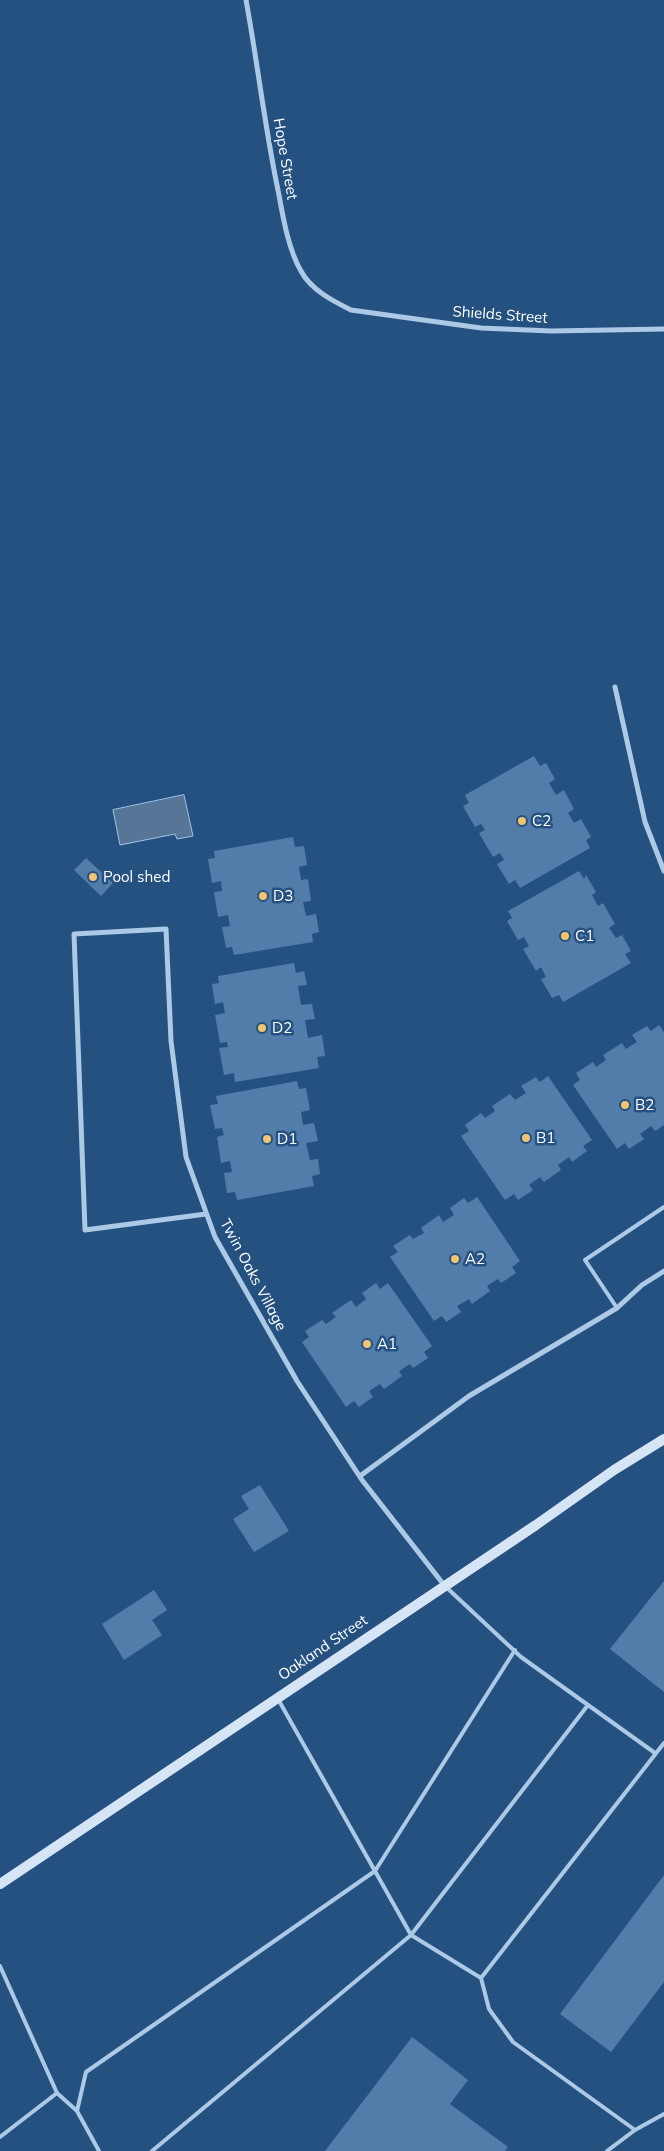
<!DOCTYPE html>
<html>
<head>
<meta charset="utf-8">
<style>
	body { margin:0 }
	canvas { display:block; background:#255180 }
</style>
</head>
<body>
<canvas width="664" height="2151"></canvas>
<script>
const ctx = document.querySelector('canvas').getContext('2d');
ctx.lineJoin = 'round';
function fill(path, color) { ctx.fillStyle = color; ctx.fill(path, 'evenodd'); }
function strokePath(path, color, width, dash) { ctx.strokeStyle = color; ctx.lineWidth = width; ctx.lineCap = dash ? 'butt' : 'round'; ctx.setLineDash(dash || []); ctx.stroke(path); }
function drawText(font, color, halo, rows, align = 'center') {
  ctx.font = font + ' Mulish,sans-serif'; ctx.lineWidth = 5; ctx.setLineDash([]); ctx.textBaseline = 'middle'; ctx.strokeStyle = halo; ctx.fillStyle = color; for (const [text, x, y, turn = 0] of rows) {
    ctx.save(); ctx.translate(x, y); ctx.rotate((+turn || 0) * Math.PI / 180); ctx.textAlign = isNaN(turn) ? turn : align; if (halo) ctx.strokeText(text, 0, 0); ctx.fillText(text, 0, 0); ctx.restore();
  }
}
const water = new Path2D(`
	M184,795L193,836L177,839L175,834L120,845L113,810Z`);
const building = new Path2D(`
	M534,756L540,766L546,763L555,779L549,783L556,795L564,790L574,809L568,813L574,823L581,819L591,837L586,840L590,848L520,888L515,880L509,884L497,864L504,860L500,853L493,857L479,833L485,830L481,824L475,827L463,806L469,803L465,795Z
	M293,837L295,847L304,846L307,865L299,867L301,880L308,879L311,901L303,902L306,916L316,914L319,932L312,934L313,942L234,955L232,947L226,948L222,927L230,926L228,915L218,917L214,892L222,891L221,881L212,883L208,859L215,858L214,851Z
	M86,858L113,883L101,896L74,870Z
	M579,871L584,879L586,875L596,892L592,895L598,906L603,903L615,924L609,928L616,938L622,935L631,951L625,954L631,963L563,1002L559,995L552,998L541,979L546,977L541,967L536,971L523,949L529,946L524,937L518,940L507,921L512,918L508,911Z
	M294,963L296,973L304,971L307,985L298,986L301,1005L312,1004L315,1019L305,1020L308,1038L322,1035L325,1056L317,1057L319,1068L235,1082L234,1073L224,1075L219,1048L228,1047L227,1042L220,1043L215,1015L225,1013L223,1002L215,1004L212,984L219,983L218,976Z
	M659,1025L664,1032V1125L655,1131L651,1126L640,1134L644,1139L629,1149L625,1143L617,1149L573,1085L580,1080L576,1073L593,1062L596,1067L606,1060L603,1055L622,1043L626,1049L637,1042L632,1035L647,1026L651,1031Z
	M548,1076L592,1140L583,1146L587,1151L572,1162L569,1157L558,1165L561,1170L544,1182L540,1177L529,1185L533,1190L518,1200L514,1194L505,1200L461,1136L469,1131L465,1125L481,1113L485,1118L495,1111L492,1106L510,1094L515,1100L526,1093L521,1086L536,1077L540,1082Z
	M297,1081L299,1089L306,1088L310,1110L301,1112L303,1125L314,1123L318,1141L306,1143L310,1160L318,1159L320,1174L312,1176L314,1186L237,1200L235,1192L227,1193L224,1173L232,1172L230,1161L221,1163L217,1137L224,1135L222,1128L215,1129L210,1105L218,1104L216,1096Z
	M477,1197L520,1261L512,1267L516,1273L501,1283L498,1279L487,1286L490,1291L472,1304L469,1299L457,1306L461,1312L446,1322L442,1316L434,1321L390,1257L398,1252L393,1246L410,1235L413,1239L424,1233L421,1228L439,1215L443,1222L454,1215L450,1208L464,1198L468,1203Z
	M376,1283L380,1289L388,1283L432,1346L424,1352L428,1358L413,1368L410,1364L399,1371L402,1376L384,1389L380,1384L369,1391L373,1397L359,1407L354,1401L346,1407L302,1342L309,1337L305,1331L322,1320L326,1324L336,1317L332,1313L351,1300L356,1307L366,1299L362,1293Z
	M260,1485L289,1531L254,1552L233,1519L249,1509L241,1496Z
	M664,1581V1692L610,1649Z
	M154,1590L167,1610L152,1620L162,1635L124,1660L102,1624Z
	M664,1875V1982L611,2052L560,2014Z
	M412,2037L468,2080L450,2104L508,2147L505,2151H325Z`);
const lane = new Path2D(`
	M617,1308L585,1260L664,1207
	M446,1587L521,1657L655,1753
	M278,1699L411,1935L588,1705
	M0,1966L57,2093L77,2111
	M481,1978L489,2009L513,2042L635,2130L607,2151
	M635,2130L664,2114
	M0,2137L57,2093
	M99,2151L77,2111L86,2072L375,1871L515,1650
	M152,2151L411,1935L481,1978L664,1743`);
const street = new Path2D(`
	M246,0C258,65 265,130 279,195C283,218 289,251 301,271C311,290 333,301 351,310L481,328L551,331L664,329
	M615,687L645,822L664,871
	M206,1214L85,1230L74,934L166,929L171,1041L186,1157L215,1237L297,1381L362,1480L444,1585
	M360,1476L469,1396L617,1308L642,1285L664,1271`);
const secondary = new Path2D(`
	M0,1884L536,1525L614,1470L664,1439`);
const markers = [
	[522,821,5,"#efc571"],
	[93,877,5,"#efc571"],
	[263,896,5,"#efc571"],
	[565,936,5,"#efc571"],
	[262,1028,5,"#efc571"],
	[625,1105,5,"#efc571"],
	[526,1138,5,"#efc571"],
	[267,1139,5,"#efc571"],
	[455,1259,5,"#efc571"],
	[367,1344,5,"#efc571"]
];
const streetNames = [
	["Hope Street",285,159,80],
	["Shields Street",500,315,4],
	["Twin Oaks Village",253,1275,62],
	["Oakland Street",323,1648,-34]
];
const poiNames = [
	["C2",532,821],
	["Pool shed",103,877],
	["D3",273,896],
	["C1",575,936],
	["D2",272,1028],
	["B2",635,1105],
	["B1",536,1138],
	["D1",277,1139],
	["A2",465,1259],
	["A1",377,1344]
];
fill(water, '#577597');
strokePath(water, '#a0c4e7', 1);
fill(building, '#527daa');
strokePath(lane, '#acc9e6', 4);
strokePath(street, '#acc9e6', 5);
strokePath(secondary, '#d6e5f6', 10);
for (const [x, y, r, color] of markers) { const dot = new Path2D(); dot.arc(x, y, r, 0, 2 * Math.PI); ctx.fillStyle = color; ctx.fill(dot); strokePath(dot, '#255180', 2); }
drawText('15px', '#fff', '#255180', streetNames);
drawText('15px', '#fff', '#255180', poiNames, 'left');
</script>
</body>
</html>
